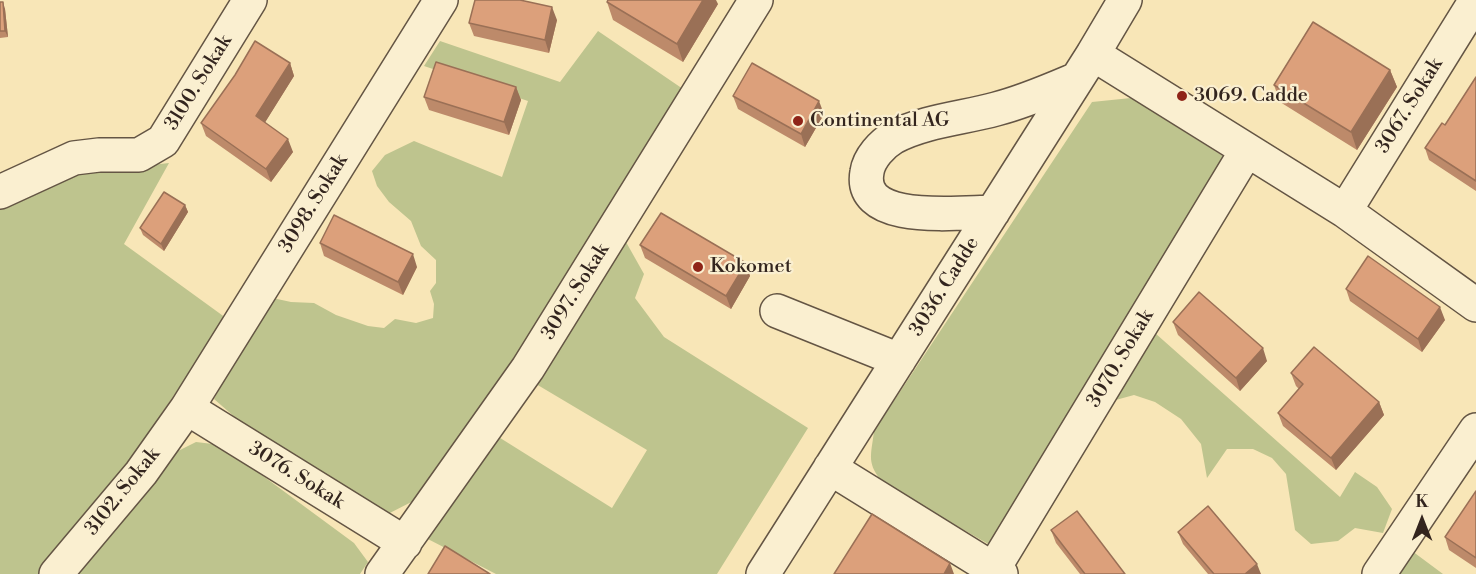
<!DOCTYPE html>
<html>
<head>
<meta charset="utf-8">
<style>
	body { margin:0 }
	#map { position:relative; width:1476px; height:574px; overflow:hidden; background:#f8e6b7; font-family:"Libre Bodoni",serif }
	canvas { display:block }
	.north { position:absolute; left:1392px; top:490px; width:60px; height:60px; -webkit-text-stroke:4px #faefd0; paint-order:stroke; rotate:0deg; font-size:16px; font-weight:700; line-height:24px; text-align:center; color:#33251e }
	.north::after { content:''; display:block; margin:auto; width:21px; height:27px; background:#33251e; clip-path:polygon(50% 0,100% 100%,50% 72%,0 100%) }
</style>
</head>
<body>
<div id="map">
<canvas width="1476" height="574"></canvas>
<div class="north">K</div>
</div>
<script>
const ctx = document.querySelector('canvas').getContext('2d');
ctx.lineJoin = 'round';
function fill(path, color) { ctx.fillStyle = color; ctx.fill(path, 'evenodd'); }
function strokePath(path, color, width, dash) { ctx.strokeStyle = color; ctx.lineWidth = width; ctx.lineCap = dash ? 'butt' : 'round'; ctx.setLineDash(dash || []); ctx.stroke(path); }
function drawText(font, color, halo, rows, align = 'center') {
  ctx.font = font + ' "Libre Bodoni",serif'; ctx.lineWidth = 4.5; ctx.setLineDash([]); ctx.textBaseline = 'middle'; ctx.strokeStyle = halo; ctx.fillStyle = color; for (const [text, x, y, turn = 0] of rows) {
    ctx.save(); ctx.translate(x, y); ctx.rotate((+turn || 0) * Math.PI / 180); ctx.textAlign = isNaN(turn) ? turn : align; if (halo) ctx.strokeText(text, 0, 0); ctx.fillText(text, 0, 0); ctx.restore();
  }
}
const green = new Path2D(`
	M598,31L683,89L499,389L425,495L382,517L252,432L214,399L268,297L291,302L314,303L336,315L368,326L384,328L395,319L416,323L433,318L434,304L430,291L436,283V260L421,246L411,221L389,202L377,186L372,171L385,155L414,141L502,177L528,101L424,66L440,41L560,82Z
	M1131,98L1223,156L1224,167L990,545L884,484C866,463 871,457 874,431L1092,102Z
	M169,163L124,244L226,318L106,496L39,574H0V207L75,174Z
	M626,242L644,274L635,298L664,337L808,428L717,574H496L422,536L497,436L612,508L647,450L536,384L572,320Z
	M1155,333L1340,497L1355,472L1377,487L1392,509L1383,533L1355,528L1338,541L1311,544L1295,530L1286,474L1272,458L1253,449H1227L1207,478L1201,444L1181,419L1155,402L1134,395L1112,401Z
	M196,442L221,445L354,543L368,562L360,574H71L166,457Z
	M1408,548L1443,574H1394Z`);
const minor = new Path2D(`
	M1093,54L1345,211L1476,305
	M0,192L74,158L99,155H139L163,141L250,0
	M1345,211L1476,0
	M993,212C961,212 857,226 867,172C869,158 882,144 894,137C924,121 963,118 996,109C1024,102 1051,90 1077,79
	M777,311L899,360
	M187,408L405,543
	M830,468L1001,574
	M994,568L1247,150
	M56,574L141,473L187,408L441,0
	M382,574L528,368L756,0
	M763,574L1093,54L1125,0
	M1379,574L1476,430`);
const wall = new Path2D(`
	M0,2L5,9L8,37L0,38Z
	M607,2L718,4L683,62L613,20Z
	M557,20L549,53L474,36L469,23Z
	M290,63L294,76L265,122L293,152L271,182L206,136L201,123Z
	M1390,70L1397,87L1357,150L1280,102L1274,85Z
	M1476,77V191L1429,160L1425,148L1445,125Z
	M516,87L521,100L509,135L429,110L424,97Z
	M733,96L824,114L805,147L738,109Z
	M185,205L188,212L164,251L143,235L140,228Z
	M320,243L417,267L403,295L324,256Z
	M640,245L746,263L750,276L731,309L645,258Z
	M1346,289L1445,320L1422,352L1350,301Z
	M1173,322L1267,361L1240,391L1178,335Z
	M1291,373L1379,402L1384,415L1336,470L1283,426L1278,413L1299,389L1296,386Z
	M1476,491V568L1449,550L1445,537Z
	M1051,530L1125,574H1080L1056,543Z
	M1178,532L1261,574H1208L1183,544Z`);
const shadedWall = new Path2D(`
	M703,0H716L718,4L683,62L677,44Z
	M3,2L5,9L8,37L5,31Z
	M552,7L557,20L549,53L545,40Z
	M290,63L294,76L261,129L256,116Z
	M1390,70L1397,87L1357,150L1351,132Z
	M516,87L521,100L509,135L504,122Z
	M819,101L824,114L805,147L801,134Z
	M288,139L293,152L271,182L266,169Z
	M185,205L188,212L164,251L161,244Z
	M413,254L417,267L403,295L398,282Z
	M746,263L750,276L731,309L726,296Z
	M1440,307L1445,320L1422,352L1418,339Z
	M1263,348L1267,361L1240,391L1236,378Z
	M1379,402L1384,415L1336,470L1331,458Z
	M950,563L954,574H944Z
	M1257,564L1261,574H1245Z`);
const building = new Path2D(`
	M475,0H520L552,7L545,40L469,23Z
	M608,0H703L677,44L607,2Z
	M0,2H3L5,31H0Z
	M1313,22L1390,70L1351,132L1274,85Z
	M255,41L290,63L256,116L288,139L266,169L201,123L235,75Z
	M436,62L516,87L504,122L424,97Z
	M752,63L819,101L801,134L733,96Z
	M1476,77V181L1425,148L1442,123L1445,125Z
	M164,192L185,205L161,244L140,228Z
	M661,213L746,263L726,296L640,245Z
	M334,215L413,254L398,282L320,243Z
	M1368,256L1440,307L1418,339L1346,289Z
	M1199,292L1263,348L1236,378L1173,322Z
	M1314,347L1379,402L1331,458L1278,413L1303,384L1291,373Z
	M1476,491V558L1445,537Z
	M1208,506L1257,564L1245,574H1214L1178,532Z
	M1077,511L1125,574H1085L1051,530Z
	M872,514L950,563L944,574H834Z
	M445,546L490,574H428Z`);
const markers = [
	[1182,96,6,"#8f2418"],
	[798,121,6,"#8f2418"],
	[698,267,6,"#8f2418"]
];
const streetNames = [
	["3100. Sokak",199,83,-58],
	["3067. Sokak",1410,106,-58],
	["3098. Sokak",314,204,-58],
	["3036. Cadde",945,287,-58],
	["3097. Sokak",576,292,-58],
	["3070. Sokak",1121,359,-59],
	["3076. Sokak",296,476,32],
	["3102. Sokak",123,492,-51]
];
const poiNames = [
	["3069. Cadde",1194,96],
	["Continental AG",810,121],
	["Kokomet",710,267]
];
fill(green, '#bec48e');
strokePath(minor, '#645544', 36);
strokePath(minor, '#faefd0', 33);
fill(wall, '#bd8a6a');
fill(shadedWall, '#9a7056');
fill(building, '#dca07b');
strokePath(building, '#9a7056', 1.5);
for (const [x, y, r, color] of markers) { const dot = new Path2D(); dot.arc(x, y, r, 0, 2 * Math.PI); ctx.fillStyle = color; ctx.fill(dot); strokePath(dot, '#faefd0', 2); }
drawText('20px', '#33251e', '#faefd0', streetNames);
drawText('20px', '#33251e', '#faefd0', poiNames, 'left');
</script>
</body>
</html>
